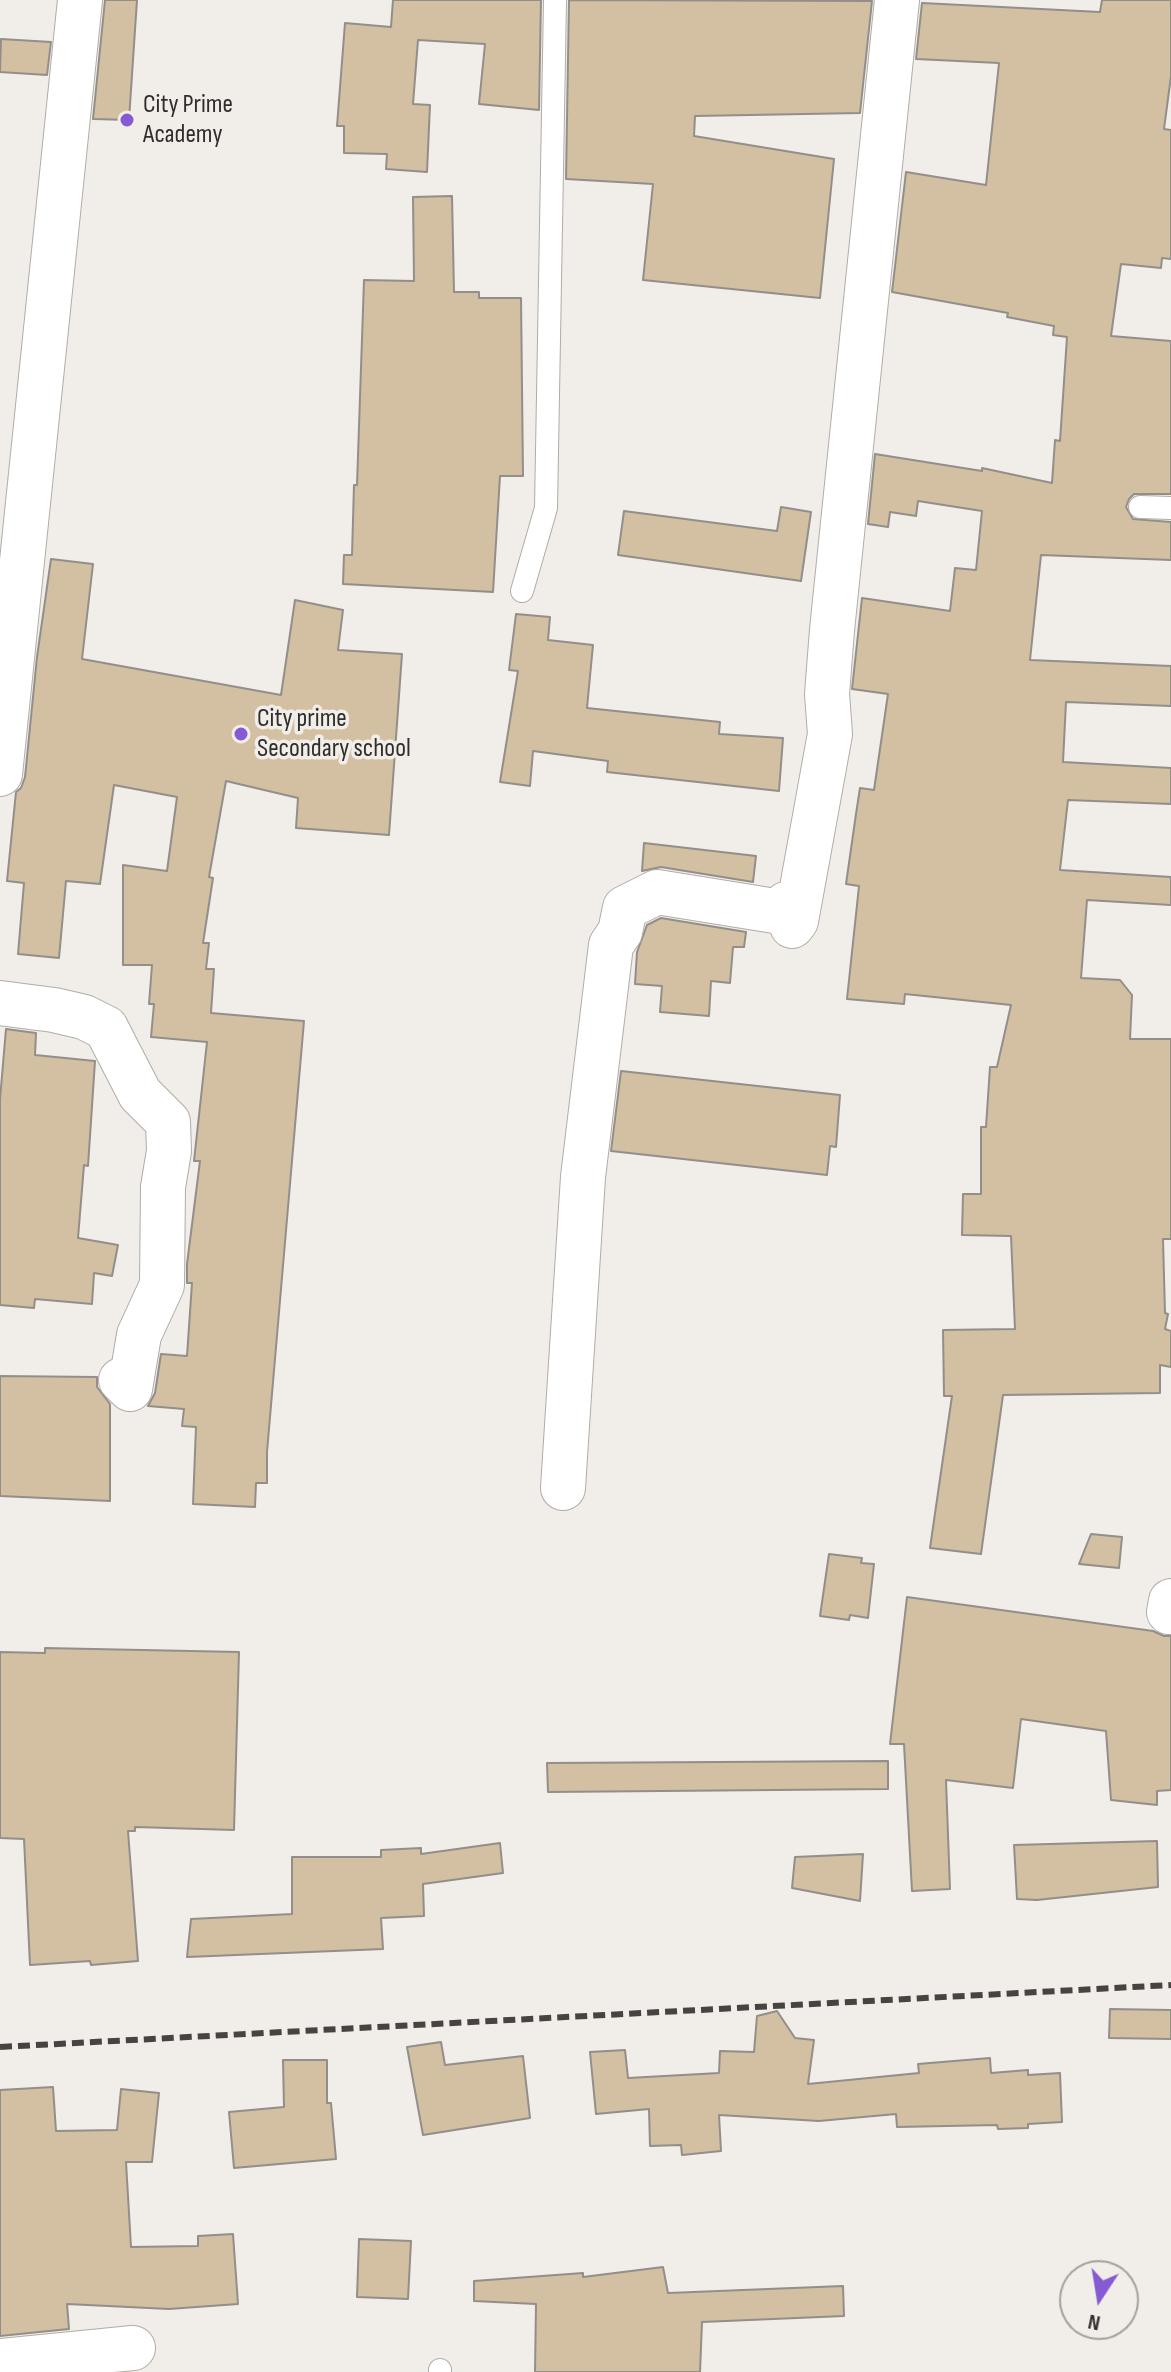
<!DOCTYPE html>
<html>
<head>
<meta charset="utf-8">
<style>
	body { margin:0 }
	#map { position:relative; width:1171px; height:2372px; overflow:hidden; background:#f1ede8; font-family:"Sofia Sans Condensed",sans-serif }
	canvas { display:block }
	.north { position:absolute; left:1059px; top:2260px; width:80px; height:80px; box-sizing:border-box; background:#f1ede8; border:2px solid #a4a19d; border-radius:50%; rotate:192deg; font-size:22px; font-weight:700; line-height:32px; text-align:center; color:#302e2c }
	.north::after { content:''; display:block; margin:auto; width:28px; height:36px; background:#855ad3; clip-path:polygon(50% 0,100% 100%,50% 72%,0 100%) }
</style>
</head>
<body>
<div id="map">
<canvas width="1171" height="2372"></canvas>
<div class="north">N</div>
</div>
<script>
const ctx = document.querySelector('canvas').getContext('2d');
ctx.lineJoin = 'round';
function fill(path, color) { ctx.fillStyle = color; ctx.fill(path, 'evenodd'); }
function strokePath(path, color, width, dash) { ctx.strokeStyle = color; ctx.lineWidth = width; ctx.lineCap = dash ? 'butt' : 'round'; ctx.setLineDash(dash || []); ctx.stroke(path); }
function drawText(font, color, halo, rows, align = 'center') {
  ctx.font = font + ' "Sofia Sans Condensed",sans-serif'; ctx.lineWidth = 7; ctx.setLineDash([]); ctx.textBaseline = 'middle'; ctx.strokeStyle = halo; ctx.fillStyle = color; for (const [text, x, y, turn = 0] of rows) {
    ctx.save(); ctx.translate(x, y); ctx.rotate((+turn || 0) * Math.PI / 180); ctx.textAlign = isNaN(turn) ? turn : align; if (halo) ctx.strokeText(text, 0, 0); ctx.fillText(text, 0, 0); ctx.restore();
  }
}
const building = new Path2D(`
	M105,0H137L129,120L93,119Z
	M393,0H541L539,110L479,104L485,44L418,40L413,104L430,105L427,172L386,169L387,154L344,153V126H337L345,23L391,27Z
	M569,0L872,1L860,113L695,116L694,136L834,159L820,298L643,280L653,184L566,179Z
	M1102,0H1171V76L1164,129L1171,130V259L1162,258L1161,268L1121,264L1111,336L1171,341V494H1134L1129,499L1126,507L1133,519L1171,522V560L1041,555L1030,660L1171,666V706L1066,702L1063,762L1171,768V804L1068,800L1060,870L1171,877V905L1087,900L1081,978L1120,980L1132,995L1130,1039H1171V1239H1163L1165,1313L1168,1314L1165,1329L1171,1331V1367L1160,1365V1393L1003,1395L981,1554L930,1548L952,1396H944L943,1330L1015,1329L1011,1236L962,1235L963,1194H981V1127H986L990,1067H997L1011,1005L905,994L904,1004L847,999L859,886L846,884L856,814L860,788L874,790L888,694L852,689L862,598L950,611L955,568L976,570L982,511L918,501L916,516L890,512L888,527L868,524L875,454L982,471V468L1052,483L1055,440L1060,441L1067,337L1053,335L1054,326L1007,317L1008,313L892,292L906,172L986,185L999,63L916,59L922,3L1100,12Z
	M1,39L51,42L47,75L0,72Z
	M452,196L454,292H479V298H521L523,476H500L493,592L343,584L344,555H352L354,485H357L364,280L414,281L413,197Z
	M781,507L811,512L801,581L618,555L624,511L777,531Z
	M51,559L93,564L82,659L281,695L295,600L343,610L338,650L402,654L389,835L296,828L298,798L226,781L209,877L213,878L203,943H209L206,969H214L211,1013L304,1021L267,1452V1483H256L255,1507L193,1504L196,1427L182,1426L184,1409L148,1406L155,1393L161,1354L187,1356L192,1283H187V1264L200,1161H194L207,1042L151,1037L154,1004H149L152,965H123V865L167,871L177,797L114,785L100,884L66,881L59,958L18,954L24,883L7,881L16,792L21,788L25,777L37,657Z
	M516,614L550,617L548,640L593,645L587,708L720,722L719,734L783,738L779,791L607,772L608,761L533,751L530,786L500,782L518,671L509,670Z
	M644,843L756,856L753,882L661,867L642,871Z
	M661,918L746,932L744,947H733L730,983L711,981L709,1016L660,1012L662,986L635,984L637,952L647,925Z
	M6,1029L36,1033L35,1055L95,1061L88,1166L84,1165L78,1238L118,1245L112,1276L94,1273L92,1304L35,1299L34,1308L0,1305V1099Z
	M621,1071L840,1095L836,1147L830,1146L827,1175L611,1151Z
	M0,1376L97,1377V1387L110,1404V1501L0,1496Z
	M1091,1534L1122,1537L1119,1568L1079,1564Z
	M829,1554L862,1558L861,1563L874,1564L868,1618L850,1615L849,1620L820,1616Z
	M907,1597L1153,1631L1164,1636H1171V1790L1157,1791V1805L1111,1800L1106,1731L1021,1719L1013,1788L946,1780L950,1889L912,1891L904,1744H890Z
	M45,1648L239,1652L234,1830L135,1827V1831H128L138,1961L91,1965L90,1961L30,1965L24,1839L0,1838V1652L45,1653Z
	M888,1761V1789L548,1792L547,1763Z
	M1157,1841L1158,1887L1037,1900L1017,1899L1014,1845Z
	M500,1843L503,1873L423,1884L424,1916L381,1918L383,1949L187,1957L191,1919L292,1914V1857H381V1850L421,1848V1854Z
	M863,1854L860,1901L792,1888L795,1857Z
	M1110,2009L1171,2010V2039L1109,2038Z
	M777,2011L795,2038L814,2040L808,2084L919,2073L918,2064L990,2058L991,2073L1028,2070V2075L1060,2073L1062,2122L1028,2124V2128L998,2129L997,2125L897,2127L896,2114L819,2121L719,2115L721,2151L682,2155L681,2145L650,2146L649,2109L596,2114L590,2052L625,2050L628,2078L719,2073L720,2051L754,2052L757,2016Z
	M441,2042L445,2065L523,2056L530,2118L423,2135L407,2047Z
	M283,2060H327V2103H331L336,2159L234,2168L229,2112L284,2107Z
	M53,2087L56,2131L117,2130L121,2089L159,2093L152,2162H126L131,2247L198,2246V2236L233,2234L238,2304L169,2309L67,2304L69,2329L0,2336V2090Z
	M359,2239L411,2241L408,2299L357,2297Z
	M663,2267L668,2293L843,2286L844,2316L702,2322L700,2372H535L536,2304L474,2301V2281L583,2273V2277Z`);
const service = new Path2D(`
	M1140,507L1171,508
	M522,591L546,508L555,0
	M440,2370V2372`);
const minor = new Path2D(`
	M0,774L80,0
	M0,1003L54,1010L84,1017L106,1028L140,1094L168,1122L169,1151L163,1187L162,1285L139,1335L130,1389L121,1380
	M563,1488L583,1177L611,945L620,932L625,908L657,892L781,912L786,904L792,926L796,921L830,734L827,694L832,630L897,0
	M1169,1612L1171,1601
	M0,2361L133,2348`);
const rail = new Path2D(`
	M0,2047L1171,1985`);
const markers = [
	[127,120,8,"#855ad3"],
	[241,734,8,"#855ad3"]
];
const poiNames = [
	["City Prime",143,105],
	["Academy",143,135],
	["City prime",257,719],
	["Secondary school",257,749]
];
fill(building, '#d3bfa2');
strokePath(building, '#928f8a', 2);
strokePath(service, '#b0aca7', 24);
strokePath(minor, '#b0aca7', 46);
strokePath(service, '#fff', 22);
strokePath(minor, '#fff', 44);
strokePath(rail, '#464441', 6, [12, 6]);
for (const [x, y, r, color] of markers) { const dot = new Path2D(); dot.arc(x, y, r, 0, 2 * Math.PI); ctx.fillStyle = color; ctx.fill(dot); strokePath(dot, '#f1ede8', 3); }
drawText('26px', '#302e2c', '#f1ede8', poiNames, 'left');
</script>
</body>
</html>
